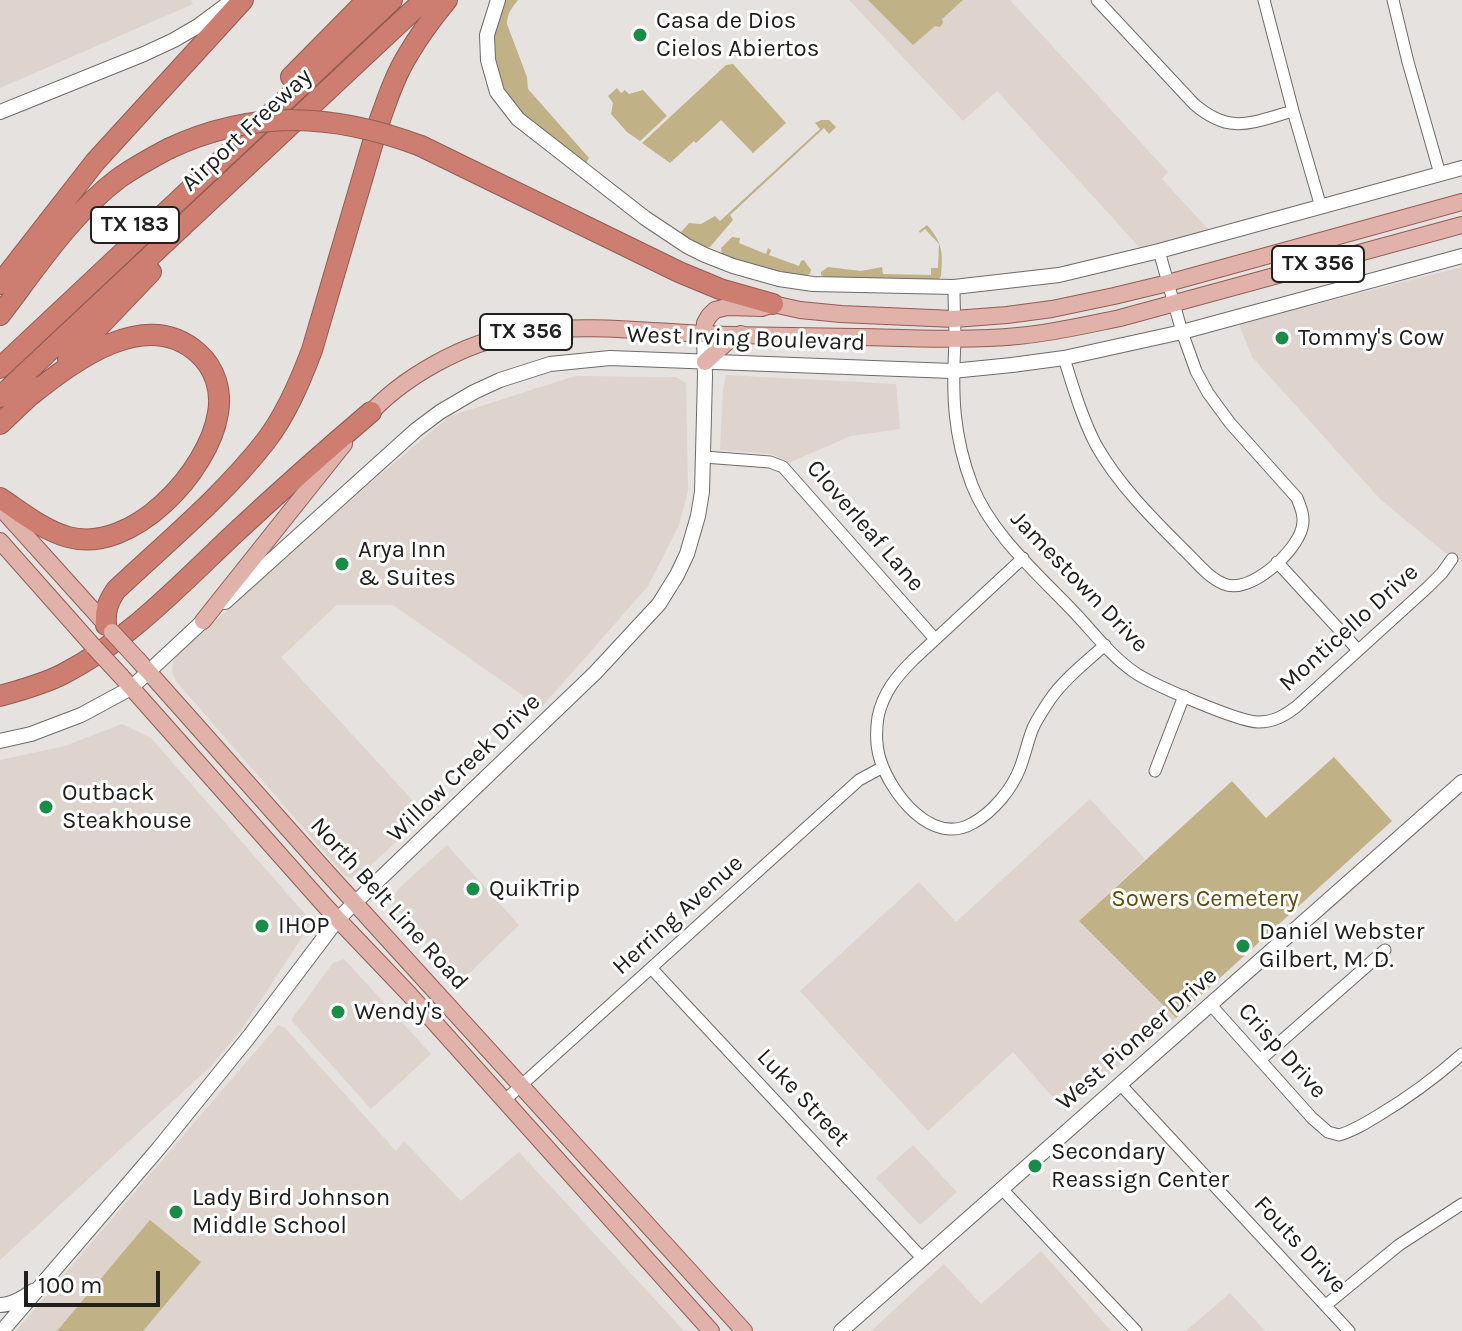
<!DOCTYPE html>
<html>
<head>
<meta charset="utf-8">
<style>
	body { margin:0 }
	#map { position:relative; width:1462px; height:1331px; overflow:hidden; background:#e6e2e0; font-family:Karla,sans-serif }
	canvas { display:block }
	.scale { position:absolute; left:24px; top:1271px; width:136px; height:36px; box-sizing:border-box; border:4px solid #21201f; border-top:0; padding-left:10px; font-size:24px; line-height:28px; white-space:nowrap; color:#21201f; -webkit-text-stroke:6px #fff; paint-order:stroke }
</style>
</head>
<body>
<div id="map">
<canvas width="1462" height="1331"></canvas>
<div class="scale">100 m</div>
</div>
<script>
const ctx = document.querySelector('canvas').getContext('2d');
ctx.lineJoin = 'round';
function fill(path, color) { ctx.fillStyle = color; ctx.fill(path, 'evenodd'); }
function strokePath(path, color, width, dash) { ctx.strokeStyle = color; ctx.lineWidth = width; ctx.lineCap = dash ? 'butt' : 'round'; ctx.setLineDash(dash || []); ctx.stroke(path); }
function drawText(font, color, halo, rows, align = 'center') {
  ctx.font = font + ' Karla,sans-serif'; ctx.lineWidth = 6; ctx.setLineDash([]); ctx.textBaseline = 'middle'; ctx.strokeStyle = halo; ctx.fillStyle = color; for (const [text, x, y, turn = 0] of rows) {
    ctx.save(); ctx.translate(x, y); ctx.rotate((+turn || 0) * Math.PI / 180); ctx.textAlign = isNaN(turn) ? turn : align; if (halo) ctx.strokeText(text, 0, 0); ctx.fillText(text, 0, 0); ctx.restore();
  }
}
const built = new Path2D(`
	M0,0H191L193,4L0,88Z
	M849,0H1010L1168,172L1162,179L1209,230L1141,249L997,91L963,121Z
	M1462,267V561L1444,552L1380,499L1252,357L1239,324Z
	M726,375L896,384L900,429L851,436L788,463L772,454L720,450L723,390Z
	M575,376L676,377L686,383L688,491L679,525L648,586L541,708L393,605H337L281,657L426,815L359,876L351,878L345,876L176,681L172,672L173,662L179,653L369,484L450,416Z
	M122,724L151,738L312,922L241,1030L211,1066L0,1260V760L65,746Z
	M1090,799L1145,859L1079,921L1176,1018L1065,1111L1013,1052L928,1131L800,991L919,882L956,922Z
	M447,845L519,925L460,982L393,905L391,900L398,889Z
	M344,959L431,1054L371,1109L291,1020L333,963Z
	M278,1025L285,1028L396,1151L404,1141L461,1201L519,1152L684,1331H16Z
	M913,1145L957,1192L920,1225L876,1178Z
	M1041,1251L1111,1331H871L944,1264L981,1304Z
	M1230,1293L1265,1331H1186Z`);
const green = new Path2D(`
	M502,0H518C512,8 507,13 507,24L527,77L528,89L589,158L585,165L527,125L501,90L490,38Z
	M868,0H963L942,19L943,23L940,27L935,26L913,45Z
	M733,64L786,123L753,153L721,120L696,143L694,141L670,163L642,143L726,65Z
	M617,88L621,93L625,90L629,94L643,90L667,116L640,141L627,132L611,114L613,103L608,96Z
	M821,120H829L836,127L829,134L824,128L730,215L733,220L710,247L706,248L682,235L681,232L689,223L701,224L715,216L720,221L820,129L815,123Z
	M927,225C943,243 943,253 941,276L938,280L826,278L821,275V272L828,267L861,271L882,267L883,274L931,275V268H938L939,244L925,229L920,233L919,231Z
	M732,237L740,238L739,243L766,254L768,248L771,250L769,255L799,266L801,261L804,260L811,270L810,274C791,281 742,262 722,255L721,248Z
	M1334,757L1392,821L1176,1018L1079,921L1232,781L1266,818Z
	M150,1220L201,1262L143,1331H57Z`);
const minor = new Path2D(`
	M1097,0L1194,104C1230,135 1250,123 1293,111
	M1264,0L1293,111L1321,207
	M1393,0L1408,62L1440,174
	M954,287C954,305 955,324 955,342C952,394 953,435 972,485C991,534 1038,574 1074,612C1093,632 1111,656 1134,672C1151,684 1239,722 1258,722C1274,722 1284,716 1296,707L1428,587L1442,573L1452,559
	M1064,358C1073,387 1082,418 1096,445C1118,484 1151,517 1182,548C1195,560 1207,577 1224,584C1250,595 1296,552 1302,528C1305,517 1301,508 1297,498L1230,423L1208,393L1196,371L1182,332L1159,251
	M704,457L770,462L783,467L935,639
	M1023,558L913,660C896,677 883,693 878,717C876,730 876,746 880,759C891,794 932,847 973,823C993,812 1012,789 1020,768C1025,755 1028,740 1033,728C1037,719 1044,709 1049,701C1063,680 1086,662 1105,645
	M1277,562L1358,650
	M1155,771L1184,696
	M652,969L922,1258
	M1210,1004L1312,1118L1328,1132L1339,1135C1353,1131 1366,1123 1379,1115C1409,1097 1436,1077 1462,1054
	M1261,1059L1385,950
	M1120,1084L1349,1331
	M505,1100L859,780L883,767
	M1001,1188L1136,1331
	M1326,1305L1399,1245L1462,1204`);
const tertiary = new Path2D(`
	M498,0L487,35L488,60L497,92L518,119L645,218L687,246L705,255L733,266L779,279L813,284L954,287L1059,275L1159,251L1462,168
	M225,602L416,430L440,412L474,392L500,380L550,364L610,358L952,371L1012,365L1064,358L1182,332L1462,256
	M0,1305C12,1305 24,1297 33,1291
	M2,1331L159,1148L248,1038L338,919L595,673L659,604L677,575L687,554L698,516L702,492L705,376L704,334`);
const secondary = new Path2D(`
	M0,112L144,54L174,40L198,26L233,0
	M0,741L31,734L81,715L131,688L203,621
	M841,1331L1462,782`);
const primary = new Path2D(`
	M704,334L705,323L709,316L715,310L727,307L762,308L773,304L800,310L841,314L954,319L1007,315L1052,309L1114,296L1168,283L1462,202
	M705,362L728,341L741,334
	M364,420C401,377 465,342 521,333C582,323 642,331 702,334C755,336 808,336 860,337C913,338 966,341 1018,336C1052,333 1086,325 1120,318L1462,225
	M0,507L109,628
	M0,541L94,647
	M203,621L344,444
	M138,660L323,868L744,1331
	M121,676L326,907L409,994L711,1331`);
const motorway = new Path2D(`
	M291,77L367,0
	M421,146L679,272L720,289L773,304
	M0,284L95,162L243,0
	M0,315C36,268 71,214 119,178C135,167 151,158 168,149
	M68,359L151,272
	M0,368L392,0
	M0,397L424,0
	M0,424L39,387
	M0,498C21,512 43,530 68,537C132,555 209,471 218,413C222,391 215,368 198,353C146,306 74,361 31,395
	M106,625C105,609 108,602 116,590C167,542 222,497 265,442C286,415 300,382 312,350L378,125C387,100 395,75 409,53C420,34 433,17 447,0
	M0,696C21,690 44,684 63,674C129,640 181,584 234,534C278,493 324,452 371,412`);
const primaryBridge = new Path2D(`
	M112,632L138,660
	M94,647L121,676`);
const motorwayBridge = new Path2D(`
	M168,149C254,109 333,113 421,146`);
const markers = [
	[640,35,8,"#198d47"],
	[1282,338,8,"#198d47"],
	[342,564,8,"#198d47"],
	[46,807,8,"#198d47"],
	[473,889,8,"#198d47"],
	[262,926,8,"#198d47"],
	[1243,946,8,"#198d47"],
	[338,1012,8,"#198d47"],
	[1035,1166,8,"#198d47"],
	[176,1212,8,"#198d47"]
];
const shields = [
	[135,225,88],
	[1318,264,92],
	[526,332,92]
];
const shieldNames = [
	["TX 183",135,225],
	["TX 356",1318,264],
	["TX 356",526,332]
];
const poiNames = [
	["Casa de Dios",656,21],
	["Cielos Abiertos",656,49],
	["Tommy's Cow",1298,338],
	["Arya Inn",358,550],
	["& Suites",358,578],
	["Outback",62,793],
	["Steakhouse",62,821],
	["QuikTrip",489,889],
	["IHOP",278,926],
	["Daniel Webster",1259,932],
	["Gilbert, M. D.",1259,960],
	["Wendy's",354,1012],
	["Secondary",1051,1152],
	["Reassign Center",1051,1180],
	["Lady Bird Johnson",192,1198],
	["Middle School",192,1226]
];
const streetNames = [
	["Airport Freeway",247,130,-43],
	["West Irving Boulevard",746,339,2],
	["Cloverleaf Lane",865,526,49],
	["Jamestown Drive",1079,582,46],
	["Monticello Drive",1349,628,-42],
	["Willow Creek Drive",464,768,-44],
	["North Belt Line Road",389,904,48],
	["Herring Avenue",678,915,-42],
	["West Pioneer Drive",1137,1039,-41],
	["Crisp Drive",1282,1051,48],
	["Luke Street",803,1098,47],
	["Fouts Drive",1300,1245,47]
];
const parkNames = [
	["Sowers Cemetery",1205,899]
];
fill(built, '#ded3cd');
fill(green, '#c1b186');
strokePath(minor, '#6e6b69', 13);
strokePath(tertiary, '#6e6b69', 16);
strokePath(secondary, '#6e6b69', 16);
strokePath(primary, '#915d54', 18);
strokePath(motorway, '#915d54', 22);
strokePath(minor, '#fff', 11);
strokePath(tertiary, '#fff', 14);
strokePath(secondary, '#fff', 14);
strokePath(primary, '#e1b2aa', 16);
strokePath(motorway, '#cd7e71', 20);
strokePath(primaryBridge, '#915d54', 18, []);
strokePath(motorwayBridge, '#915d54', 22, []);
strokePath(primaryBridge, '#e1b2aa', 16);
strokePath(motorwayBridge, '#cd7e71', 20);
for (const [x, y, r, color] of markers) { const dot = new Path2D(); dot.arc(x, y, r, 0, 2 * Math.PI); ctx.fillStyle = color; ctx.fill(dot); strokePath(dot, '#fff', 3); }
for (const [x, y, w] of shields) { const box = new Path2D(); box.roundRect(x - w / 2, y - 18, w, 36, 6); ctx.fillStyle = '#fff'; ctx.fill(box); strokePath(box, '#21201f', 2); }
drawText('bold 22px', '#21201f', null, shieldNames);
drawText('24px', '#21201f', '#fff', poiNames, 'left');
drawText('24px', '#21201f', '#fff', streetNames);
drawText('24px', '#604d0c', '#fff', parkNames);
</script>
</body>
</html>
